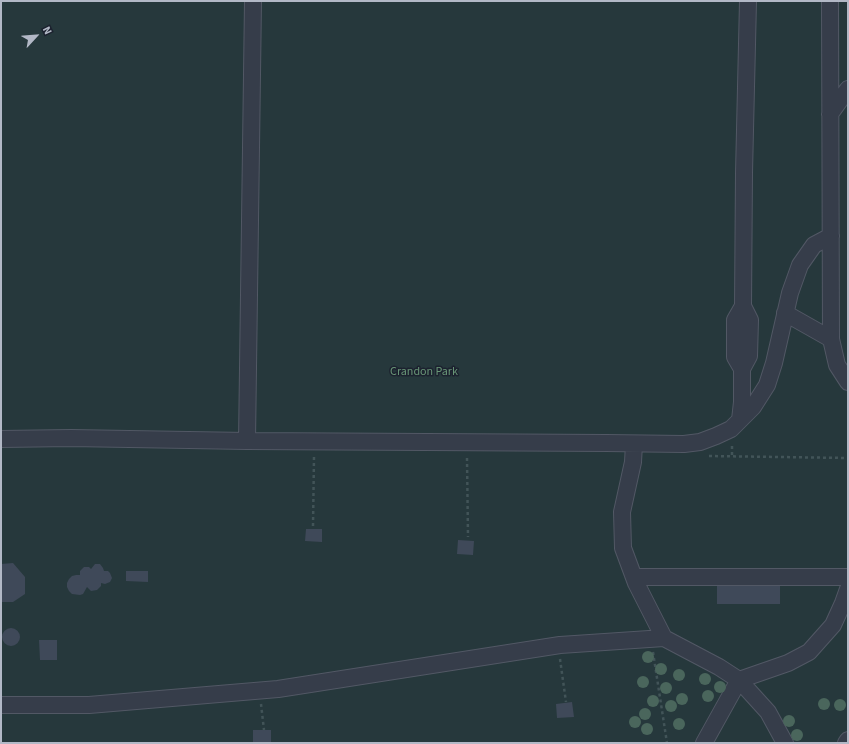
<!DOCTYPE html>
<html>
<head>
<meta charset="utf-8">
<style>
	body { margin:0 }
	#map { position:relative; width:849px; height:744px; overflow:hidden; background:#232b3a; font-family:"Source Sans 3",sans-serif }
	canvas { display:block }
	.frame { position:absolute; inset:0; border:2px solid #b2b8c6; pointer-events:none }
	.north { position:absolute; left:16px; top:16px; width:40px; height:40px; -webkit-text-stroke:3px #1c222f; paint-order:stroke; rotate:64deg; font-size:11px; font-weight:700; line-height:16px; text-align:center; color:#b2b8c6 }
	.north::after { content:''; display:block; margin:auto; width:14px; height:18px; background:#b2b8c6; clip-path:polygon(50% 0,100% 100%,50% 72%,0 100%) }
</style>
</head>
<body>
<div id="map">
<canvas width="849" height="744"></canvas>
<div class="frame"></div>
<div class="north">N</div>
</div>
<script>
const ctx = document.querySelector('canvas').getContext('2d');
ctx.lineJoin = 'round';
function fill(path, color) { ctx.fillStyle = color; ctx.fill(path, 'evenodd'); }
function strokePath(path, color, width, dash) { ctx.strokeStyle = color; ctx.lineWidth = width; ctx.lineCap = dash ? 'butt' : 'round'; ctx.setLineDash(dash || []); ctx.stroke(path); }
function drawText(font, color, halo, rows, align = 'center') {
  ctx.font = font + ' "Source Sans 3",sans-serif'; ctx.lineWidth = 3; ctx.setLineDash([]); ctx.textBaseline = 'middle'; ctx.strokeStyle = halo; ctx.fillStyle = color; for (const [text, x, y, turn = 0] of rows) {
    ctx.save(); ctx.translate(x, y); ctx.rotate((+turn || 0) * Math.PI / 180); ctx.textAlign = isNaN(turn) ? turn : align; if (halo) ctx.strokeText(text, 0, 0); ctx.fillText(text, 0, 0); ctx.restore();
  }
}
const green = new Path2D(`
	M1,1H848V743H1Z`);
const building = new Path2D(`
	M306,529H322V542L305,541Z
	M458,540L474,541L473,555L457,554Z
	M13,563L25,577V594L13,602H1V564Z
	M95,564H100L103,568L104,571H108L110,573L112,578L110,582L105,584L101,583V586L97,590L91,591L87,587L83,594L80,595L72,594L69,591L67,587V583L69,579L72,576L76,575H80V571L84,567H89L91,569Z
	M126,571H148V582L126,581Z
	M717,583L780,584V604H717Z
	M2 637a9 9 0 1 1 18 0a9 9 0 1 1-18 0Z
	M39,640H57V660H40Z
	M572,702L574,717L557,718L556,704Z
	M253,730H271V743H253Z`);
const path = new Path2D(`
	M732,446V457
	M709,456L848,458
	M467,458L468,537
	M313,526L314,457
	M653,652L667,743
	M560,659L566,702
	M261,704L264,730`);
const minor = new Path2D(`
	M830,1L831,339L837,365L848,382
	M830,114L848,89
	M785,313L831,339
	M742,369L749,356L750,320L743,306L744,173L748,1
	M740,420L753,407L767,385L774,363L790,293L800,265L814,245L831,236
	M1,439L71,438L247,441L606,443L684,444L700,442L716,436L731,429L740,420L742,402V369L735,357V320L743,306
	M247,441L253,1
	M634,444L633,462L622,512L623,548L636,583L664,638
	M634,577H848
	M1,705H89L278,689L560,645L664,638L719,667L739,680L768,712L785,743
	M704,743L739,680L788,663L809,652L833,625L843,603L848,589
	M846,743L848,740`);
const trees = [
	[648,657],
	[661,669],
	[679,675],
	[705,679],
	[643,682],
	[720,687],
	[666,688],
	[708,696],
	[682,699],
	[653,701],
	[824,704],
	[840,705],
	[671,706],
	[645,714],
	[789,721],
	[635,722],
	[679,724],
	[647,729],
	[797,735]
];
const parkNames = [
	["Crandon Park",424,372]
];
fill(green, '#26383c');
fill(building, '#3f4959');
strokePath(minor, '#525865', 18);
strokePath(path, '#425458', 2.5, [3, 3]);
strokePath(minor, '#363d4a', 16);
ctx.fillStyle = '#4a665c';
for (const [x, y] of trees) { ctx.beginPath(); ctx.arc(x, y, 6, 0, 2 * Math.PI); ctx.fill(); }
drawText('12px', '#699677', '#1c222f', parkNames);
</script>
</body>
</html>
